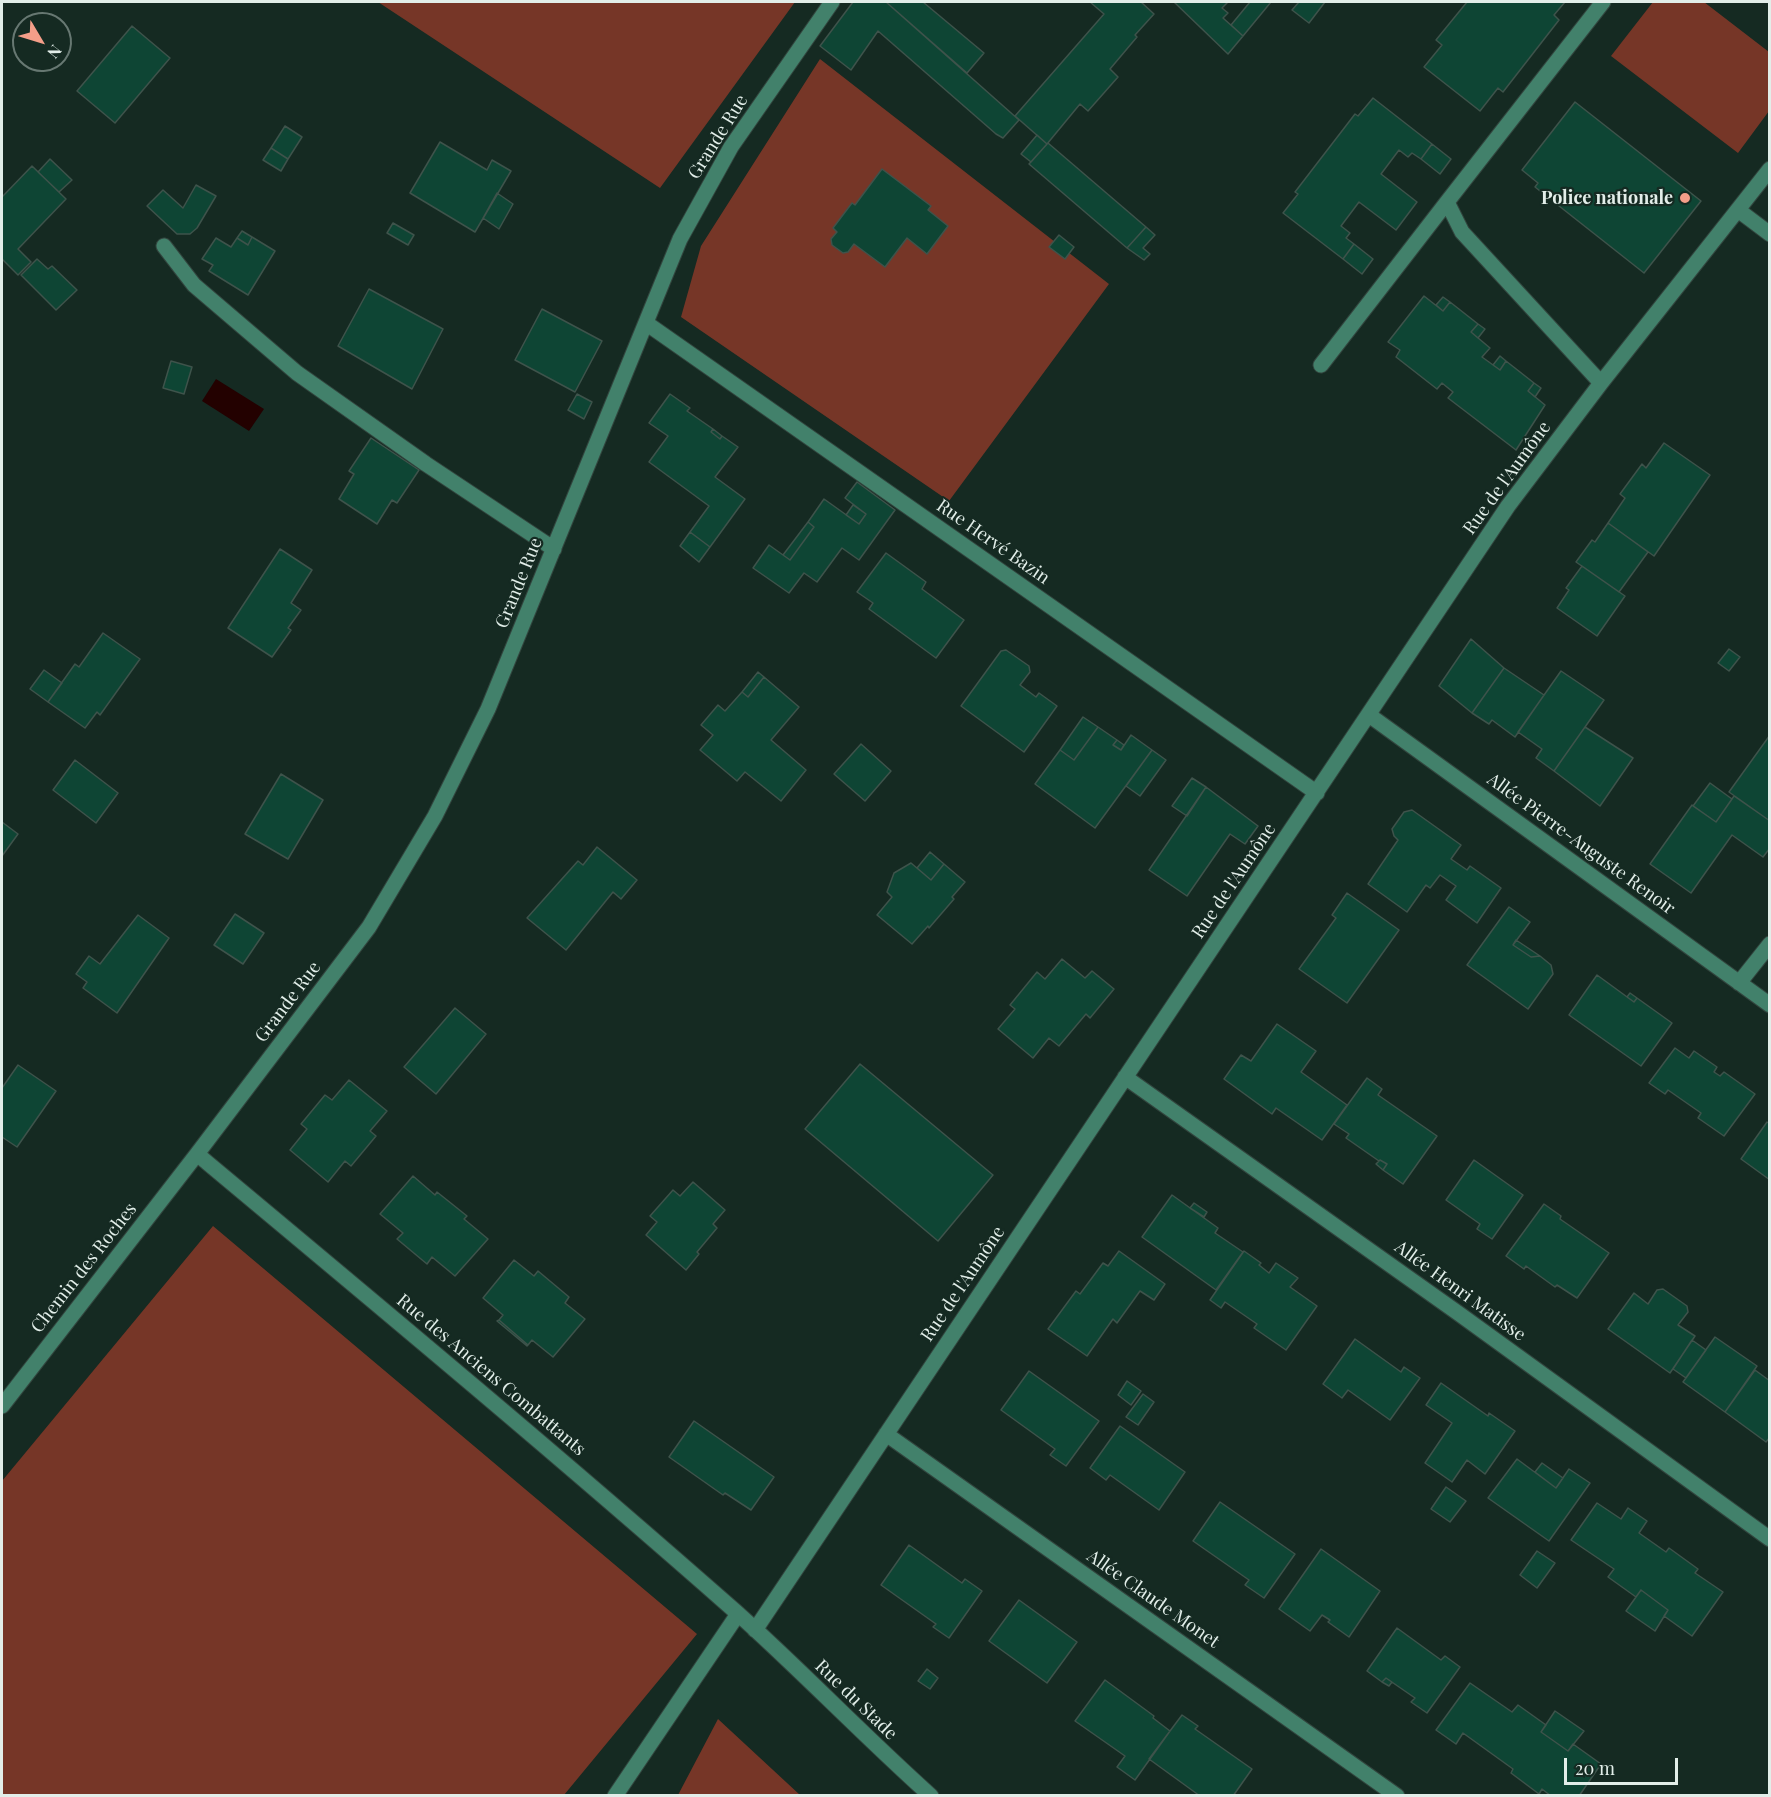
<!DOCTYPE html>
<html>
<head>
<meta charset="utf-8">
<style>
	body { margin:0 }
	#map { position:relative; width:1771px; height:1797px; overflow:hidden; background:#152a22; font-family:"Playfair Display",serif }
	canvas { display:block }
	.frame { position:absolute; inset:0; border:3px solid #e2eee9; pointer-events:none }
	.north { position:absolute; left:12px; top:12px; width:60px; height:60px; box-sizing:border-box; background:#152a22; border:2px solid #677872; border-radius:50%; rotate:128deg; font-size:16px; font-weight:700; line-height:24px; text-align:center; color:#e2eee9 }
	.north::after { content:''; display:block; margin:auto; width:21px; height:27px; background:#f49e89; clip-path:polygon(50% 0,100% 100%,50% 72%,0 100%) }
	.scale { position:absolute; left:1564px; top:1758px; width:114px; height:27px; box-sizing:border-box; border:3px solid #e2eee9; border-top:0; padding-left:8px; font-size:18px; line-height:21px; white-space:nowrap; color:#e2eee9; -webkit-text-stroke:4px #152a22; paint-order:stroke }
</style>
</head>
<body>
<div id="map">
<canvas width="1771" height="1797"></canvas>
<div class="frame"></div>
<div class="north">N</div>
<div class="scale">20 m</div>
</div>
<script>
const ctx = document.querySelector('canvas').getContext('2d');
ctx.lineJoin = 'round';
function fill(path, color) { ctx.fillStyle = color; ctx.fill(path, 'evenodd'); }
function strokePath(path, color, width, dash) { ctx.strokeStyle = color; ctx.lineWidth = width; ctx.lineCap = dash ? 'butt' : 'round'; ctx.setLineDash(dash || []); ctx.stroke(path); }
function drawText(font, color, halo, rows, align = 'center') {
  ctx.font = font + ' "Playfair Display",serif'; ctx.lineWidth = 4.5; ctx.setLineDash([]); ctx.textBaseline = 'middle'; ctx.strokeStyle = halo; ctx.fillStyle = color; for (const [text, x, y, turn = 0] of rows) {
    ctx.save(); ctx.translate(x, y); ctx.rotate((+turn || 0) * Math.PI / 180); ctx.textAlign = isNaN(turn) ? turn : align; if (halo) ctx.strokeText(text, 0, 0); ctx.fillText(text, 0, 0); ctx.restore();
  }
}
const green = new Path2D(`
	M378,2H795L660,188Z
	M1653,2H1704L1769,52V111L1738,153L1611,56Z
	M820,59L1109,284L949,501L681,317L701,246Z
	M213,1226L697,1634L564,1795H2V1481Z
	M718,1719L800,1795H678Z`);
const water = new Path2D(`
	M216,379L264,409L249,431L202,401Z`);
const building = new Path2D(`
	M853,2H886L1019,120L1003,138L996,134L878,31L851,70L820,46Z
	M886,2H923L984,53L967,73Z
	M1090,2H1141L1154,14L1135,35L1137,37L1110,69L1118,77L1088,111L1080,104L1047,144L1015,116L1104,14Z
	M1174,2H1228L1222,8L1228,13L1223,18L1243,36L1228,54Z
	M1250,2H1271L1243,36L1231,25Z
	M1299,2H1325L1309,23L1292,10Z
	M1467,2H1565L1554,15L1559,20L1503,92L1498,88L1480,111L1424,67L1442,45L1436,40Z
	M132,26L170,58L115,123L77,91Z
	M1373,98L1432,144L1421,159L1412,153L1408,157L1399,150L1381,174L1417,202L1396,230L1359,202L1341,226L1350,233L1346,238L1354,244L1343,259L1283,213L1298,194L1295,192L1355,114L1358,116Z
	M1575,102L1701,201L1644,273L1535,187L1538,183L1522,170Z
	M285,126L302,137L288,159L271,148Z
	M1037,135L1047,144L1031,162L1021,154Z
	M440,142L487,170L492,160L511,171L475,232L410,193Z
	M1048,143L1146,227L1127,248L1029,164Z
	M1432,144L1451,159L1440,174L1421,159Z
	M271,148L288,159L281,171L263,160Z
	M50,159L72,180L59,192L38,172Z
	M32,166L66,199L18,249L31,262L18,275L2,259V197Z
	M882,169L931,206L928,210L948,226L927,254L907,238L885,267L854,244L848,252L843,253L832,245L831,239L837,232L833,228L852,203L855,205Z
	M196,185L216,196L197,228L190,234H177L147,206L163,190L183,208Z
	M497,193L513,204L499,229L483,218Z
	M393,223L414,235L408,245L387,233Z
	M1146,227L1155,235L1143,248L1150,254L1144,260L1127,248Z
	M242,231L252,237L248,245L237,238Z
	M1059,235L1074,247L1065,259L1049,247Z
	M252,237L275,251L248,295L209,271L213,265L202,259L216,238L231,247L237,238L248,245Z
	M1354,244L1373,259L1362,274L1343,259Z
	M37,259L48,269L52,266L77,290L56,310L21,275Z
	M369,289L443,329L412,389L338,346Z
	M1424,296L1443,311L1450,302L1478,324L1471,332L1490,348L1482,357L1500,370L1506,361L1534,383L1528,391L1545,405L1516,450L1448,398L1453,392L1442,383L1437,389L1396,357L1400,350L1388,342Z
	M1443,297L1450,302L1443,311L1436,305Z
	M542,309L602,341L575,392L515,360Z
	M1478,324L1485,329L1478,338L1471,332Z
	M1500,356L1506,361L1500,370L1493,365Z
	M171,361L192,367L184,394L163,388Z
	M1534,383L1541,388L1535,397L1528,391Z
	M577,394L592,402L584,419L568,410Z
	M670,394L690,408L687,411L713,429L711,432L720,439L722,436L738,447L715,477L745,499L710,547L690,532L709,506L649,462L668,436L649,423Z
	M713,429L722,436L720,439L711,432Z
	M371,438L419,470L397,503L392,500L377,524L339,499L354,474L349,471Z
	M1664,443L1710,475L1654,556L1608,523L1625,498L1620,494L1642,464L1646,468Z
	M857,482L895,510L859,560L842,548L817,582L804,573L789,593L753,568L769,545L790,560L814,527L808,522L824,499L859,524L866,514L845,498Z
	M853,505L866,514L859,524L846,515Z
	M808,522L814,527L790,560L783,555Z
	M1608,523L1648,552L1619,592L1576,562L1592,540L1595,542Z
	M690,532L710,547L699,562L680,546Z
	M280,549L312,570L291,603L301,610L288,628L291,630L272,657L228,628Z
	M886,553L926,582L922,589L964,620L936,658L869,609L873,603L857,592Z
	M1582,566L1625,596L1597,636L1557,608L1569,590L1566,588Z
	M103,633L140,659L100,715L97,712L85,728L48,702L75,664L79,667Z
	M1471,639L1504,668L1472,713L1439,686Z
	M1729,649L1740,657L1729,671L1718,663Z
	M1006,650L1029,666L1030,672L1020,685L1036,697L1039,693L1057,706L1024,752L961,706L1001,651Z
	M1504,668L1544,695L1515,737L1492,720L1489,724L1472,713Z
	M44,670L62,683L48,702L30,689Z
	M1561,671L1604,700L1554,771L1536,758L1542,749L1518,732Z
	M758,672L764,677L748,697L742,692Z
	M764,677L799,707L771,740L806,770L781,801L745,772L737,781L700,750L713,735L701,725L718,705L725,711L742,692L748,697Z
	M1083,717L1098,727L1074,760L1060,750Z
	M1098,727L1117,740L1113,745L1121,750L1131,735L1152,750L1095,828L1035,784L1060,750L1074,760Z
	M1585,727L1633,758L1600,806L1554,771Z
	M1770,735V821L1729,792Z
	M1117,740L1124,745L1121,750L1113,745Z
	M861,744L891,771L865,801L834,774Z
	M1152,750L1166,760L1140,796L1126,786Z
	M75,760L118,793L96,823L53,790Z
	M281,774L323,800L288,859L245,834Z
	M1192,778L1206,787L1187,816L1172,806Z
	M1710,783L1732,799L1716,822L1693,806Z
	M1206,787L1258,826L1245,844L1230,834L1187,896L1149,870Z
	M1734,796L1770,821V848L1763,857L1732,835L1691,893L1650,864L1692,805L1716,822Z
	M1412,810L1461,845L1451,859L1467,870L1470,866L1501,888L1477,923L1446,900L1456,886L1440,875L1430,888L1426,885L1407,912L1368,884L1398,840L1394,836L1392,829L1404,812Z
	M2,822L18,834L2,856Z
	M597,847L637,880L621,899L613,892L566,950L527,918L578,861L583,865Z
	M930,852L944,864L931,880L917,868Z
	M911,863L931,880L944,864L965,882L952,897L954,899L929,928L928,926L912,944L877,915L892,897L887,892L894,873Z
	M1347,893L1399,930L1347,1003L1299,969L1336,918L1332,915Z
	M1509,907L1530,922L1513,945L1531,957L1540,956L1551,965L1553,974L1528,1009L1467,965Z
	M235,914L264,933L243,964L214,945Z
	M138,915L169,938L117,1013L83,988L87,982L76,974L89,956L100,964Z
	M1516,940L1540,956L1531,957L1513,945Z
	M1062,959L1085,978L1092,971L1114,989L1090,1018L1086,1014L1059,1046L1049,1038L1033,1058L998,1029L1015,1009L1010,1005L1037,972L1045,979Z
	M1597,975L1634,1002L1637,998L1672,1023L1641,1066L1569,1015Z
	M1630,993L1637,998L1634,1002L1627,997Z
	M455,1008L486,1034L436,1094L404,1067Z
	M1277,1024L1316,1051L1301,1072L1347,1105L1322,1140L1276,1108L1272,1114L1224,1079L1241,1055L1251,1061Z
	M1675,1048L1689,1058L1694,1051L1717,1067L1714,1072L1720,1076L1724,1072L1755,1094L1724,1136L1698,1118L1701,1113L1668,1090L1665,1094L1649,1083Z
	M860,1064L993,1175L938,1241L805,1129Z
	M18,1065L56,1091L17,1147L2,1137V1088Z
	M1367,1078L1382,1089L1378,1095L1437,1136L1403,1184L1383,1170L1387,1164L1380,1160L1379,1161L1346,1138L1349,1134L1334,1124Z
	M349,1080L387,1111L370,1131L376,1136L351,1166L345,1161L328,1182L290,1150L307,1129L301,1124L325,1095L332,1100Z
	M1767,1122L1770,1124V1180L1741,1159Z
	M1380,1160L1387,1164L1383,1170L1376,1164Z
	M1474,1160L1523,1195L1492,1239L1477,1229L1480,1224L1446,1200Z
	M413,1176L435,1195L437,1192L467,1216L464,1219L488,1239L455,1276L432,1257L427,1264L397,1239L403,1233L380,1214Z
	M693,1182L725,1210L713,1224L717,1228L697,1252L699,1254L686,1270L646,1235L657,1222L650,1216L673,1190L680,1196Z
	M1172,1195L1218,1228L1215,1233L1243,1252L1216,1290L1142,1237Z
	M1194,1203L1207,1212L1204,1217L1190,1208Z
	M1544,1204L1561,1216L1560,1219L1609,1253L1577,1298L1557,1285L1555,1287L1526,1266L1524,1269L1506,1256Z
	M1119,1251L1165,1284L1154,1300L1140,1291L1117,1323L1113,1319L1087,1356L1048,1329L1076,1291L1080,1294L1103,1263L1108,1266Z
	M1244,1251L1261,1263L1259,1265L1269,1273L1276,1263L1298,1278L1290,1287L1317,1306L1286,1350L1254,1328L1257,1324L1225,1302L1221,1308L1210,1300Z
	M514,1260L534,1276L538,1271L569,1297L565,1303L585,1319L553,1357L532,1340L528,1345L499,1320L503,1315L483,1298Z
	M1663,1289L1687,1306L1688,1312L1678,1325L1695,1336L1670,1373L1608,1329L1634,1293L1648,1304L1657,1290Z
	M499,1320L528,1345L527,1346L497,1321Z
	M1715,1337L1757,1366L1725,1412L1683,1382Z
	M1355,1339L1401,1372L1404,1367L1420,1378L1390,1420L1348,1390L1342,1398L1323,1384Z
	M1692,1340L1706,1350L1686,1378L1673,1369Z
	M1755,1370L1770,1381V1437L1766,1442L1725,1412Z
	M1029,1371L1099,1421L1066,1466L1050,1455L1055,1449L1001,1410Z
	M1127,1381L1141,1391L1131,1405L1118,1395Z
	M1441,1383L1488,1416L1489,1413L1515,1431L1485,1474L1467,1460L1452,1482L1425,1463L1452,1423L1426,1405Z
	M1143,1394L1154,1402L1138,1425L1126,1417Z
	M694,1421L774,1477L751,1510L725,1493L723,1495L669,1457Z
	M1120,1426L1185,1472L1159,1510L1110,1475L1106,1480L1090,1468Z
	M1517,1459L1556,1488L1569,1469L1590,1483L1549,1541L1488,1498Z
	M1542,1463L1563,1478L1556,1488L1535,1472Z
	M1446,1487L1466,1501L1450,1522L1431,1509Z
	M1220,1502L1295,1554L1264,1598L1245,1585L1249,1580L1193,1541Z
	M1597,1503L1621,1519L1628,1508L1647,1521L1639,1533L1666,1552L1669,1548L1698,1569L1695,1573L1723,1592L1692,1636L1664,1616L1668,1610L1641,1590L1636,1597L1608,1577L1614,1569L1571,1540Z
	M909,1545L962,1583L965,1579L982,1591L949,1638L933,1627L936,1624L881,1585Z
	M1321,1549L1380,1591L1349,1637L1328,1622L1330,1620L1322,1615L1310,1631L1279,1609Z
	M1537,1551L1555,1563L1537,1588L1520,1575Z
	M1641,1590L1668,1610L1655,1631L1626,1611Z
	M1019,1600L1077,1642L1047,1683L989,1641Z
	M1397,1628L1441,1660L1445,1656L1460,1667L1427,1713L1411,1702L1415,1698L1386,1678L1382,1682L1367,1671Z
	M927,1669L938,1678L930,1689L918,1681Z
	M1386,1678L1392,1682L1389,1686L1382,1682Z
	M1105,1680L1154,1716L1153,1718L1170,1731L1135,1780L1117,1767L1125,1756L1075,1721Z
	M1470,1683L1512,1712L1518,1705L1546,1725L1541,1732L1568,1751L1573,1744L1601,1764L1579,1796H1551L1542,1789L1539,1794L1511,1773L1513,1769L1463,1733L1456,1744L1436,1730Z
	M1555,1711L1584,1731L1568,1751L1541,1732Z
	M1182,1715L1198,1726L1195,1729L1252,1769L1233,1796H1200L1149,1759Z`);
const minor = new Path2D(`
	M1738,210L1770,234
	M164,246L194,285L297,373L426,464L554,549
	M646,323L1317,793
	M1321,365L1447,202
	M1601,383L1462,232L1447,202L1603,2
	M1369,715L1770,1005
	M1739,983L1770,944
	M1125,1077L1458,1313L1770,1539
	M197,1154C378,1305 558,1455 735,1611C802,1671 864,1736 931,1796
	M2,1406L197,1154L369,927L435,816L488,709L680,239L731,147L832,2
	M886,1434L1397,1796
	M755,1630L1508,506L1601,383L1770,169
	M615,1796L738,1614`);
const markers = [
	[1685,198,6,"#f49e89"]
];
const streetNames = [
	["Grande Rue",718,137,-58],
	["Rue de l'Aumône",1507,478,-54],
	["Rue Hervé Bazin",993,542,35],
	["Grande Rue",519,583,-68],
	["Allée Pierre-Auguste Renoir",1581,844,36],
	["Rue de l'Aumône",1234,881,-56],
	["Grande Rue",288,1002,-53],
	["Chemin des Roches",84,1268,-52],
	["Rue de l'Aumône",963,1284,-56],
	["Allée Henri Matisse",1460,1291,36],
	["Rue des Anciens Combattants",491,1375,40],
	["Allée Claude Monet",1153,1599,35],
	["Rue du Stade",856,1700,44]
];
const poiNames = [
	["Police nationale",1673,198]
];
fill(green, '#763627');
fill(water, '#230100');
fill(building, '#0e4534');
strokePath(building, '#3e534b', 1.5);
strokePath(minor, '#32453e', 17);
strokePath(minor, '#42816b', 15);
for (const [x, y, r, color] of markers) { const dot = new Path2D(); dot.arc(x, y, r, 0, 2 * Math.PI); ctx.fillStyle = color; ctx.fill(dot); strokePath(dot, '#152a22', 2); }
drawText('18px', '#e2eee9', '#152a22', streetNames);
drawText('bold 18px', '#e2eee9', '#152a22', poiNames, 'right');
</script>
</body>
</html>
